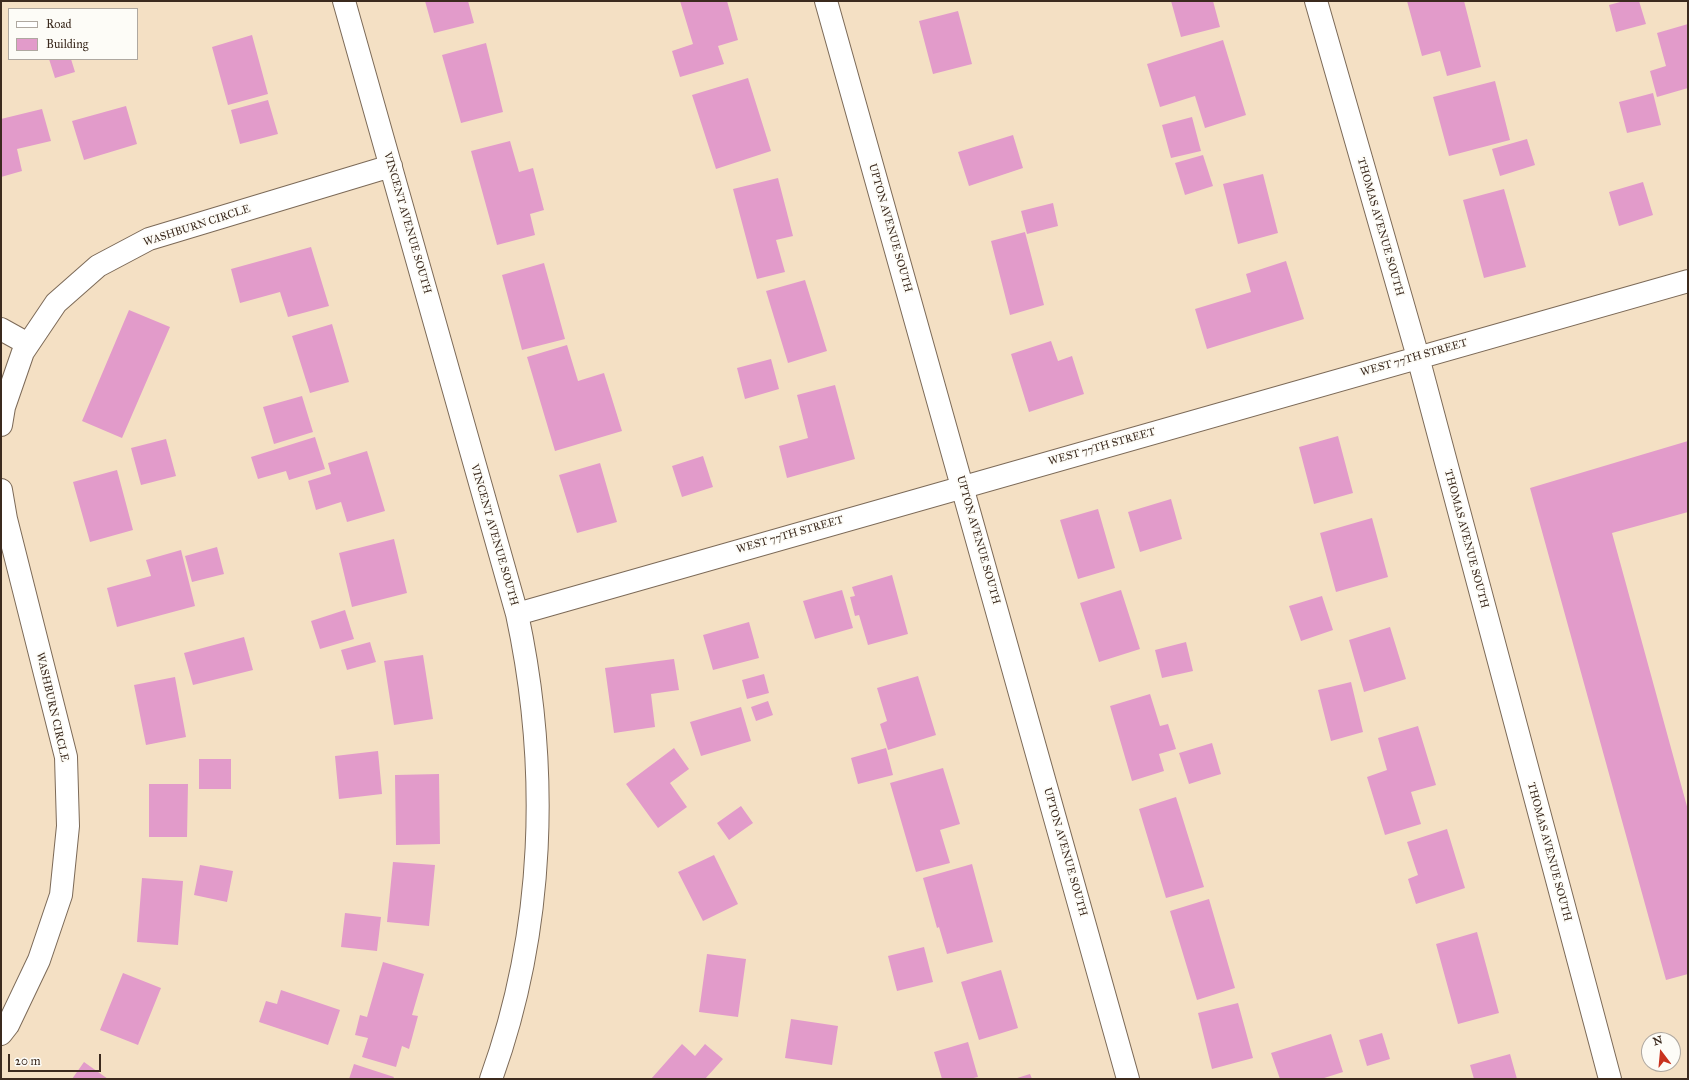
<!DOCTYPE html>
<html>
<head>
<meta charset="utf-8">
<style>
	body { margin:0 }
	#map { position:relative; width:1689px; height:1080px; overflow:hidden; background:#f4e0c4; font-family:"IM FELL Great Primer",serif }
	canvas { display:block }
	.frame { position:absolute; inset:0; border:2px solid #3b2a1e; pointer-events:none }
	.legend { position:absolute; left:8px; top:8px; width:130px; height:52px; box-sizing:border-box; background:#fdfcf7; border:1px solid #afa8a0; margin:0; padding:5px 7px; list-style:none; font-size:12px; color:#3b2a1e }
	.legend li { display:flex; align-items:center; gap:8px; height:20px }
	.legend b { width:20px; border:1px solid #afa8a0 }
	.north { position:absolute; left:1641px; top:1032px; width:40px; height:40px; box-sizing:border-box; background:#fdfcf7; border:1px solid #afa8a0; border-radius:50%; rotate:344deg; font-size:11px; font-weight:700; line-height:16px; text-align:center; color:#3b2a1e }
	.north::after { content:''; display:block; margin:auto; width:14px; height:18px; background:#c8321e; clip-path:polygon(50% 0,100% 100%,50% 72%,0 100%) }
	.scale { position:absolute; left:8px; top:1054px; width:93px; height:18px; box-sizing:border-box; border:2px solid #3b2a1e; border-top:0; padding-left:5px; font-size:12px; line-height:14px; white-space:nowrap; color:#3b2a1e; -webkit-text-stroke:3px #fdfcf7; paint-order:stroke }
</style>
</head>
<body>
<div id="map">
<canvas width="1689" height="1080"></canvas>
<div class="frame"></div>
<ul class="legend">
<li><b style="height:5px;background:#fff"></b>Road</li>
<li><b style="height:11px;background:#e29bca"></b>Building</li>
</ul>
<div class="north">N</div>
<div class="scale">20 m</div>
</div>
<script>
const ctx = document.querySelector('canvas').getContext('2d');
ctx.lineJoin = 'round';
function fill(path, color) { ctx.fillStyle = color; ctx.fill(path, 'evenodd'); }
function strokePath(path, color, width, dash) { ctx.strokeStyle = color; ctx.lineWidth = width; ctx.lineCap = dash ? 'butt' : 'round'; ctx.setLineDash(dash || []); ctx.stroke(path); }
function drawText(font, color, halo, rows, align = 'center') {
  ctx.font = font + ' "IM FELL Great Primer",serif'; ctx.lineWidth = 3.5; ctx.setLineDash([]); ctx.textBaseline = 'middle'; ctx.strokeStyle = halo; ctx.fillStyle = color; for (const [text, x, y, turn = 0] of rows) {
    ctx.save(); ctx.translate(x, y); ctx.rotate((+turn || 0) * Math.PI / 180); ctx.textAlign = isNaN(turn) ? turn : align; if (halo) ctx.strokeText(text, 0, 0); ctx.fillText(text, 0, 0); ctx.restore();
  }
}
const building = new Path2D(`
	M425,1H468L474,23L434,33Z
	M680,1H727L738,40L718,46L724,64L680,77L672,51L693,44Z
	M1171,1H1213L1220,27L1181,37Z
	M1407,1H1464L1481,67L1447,76L1440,51L1422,56Z
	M1624,1H1639L1646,24L1616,32L1609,5Z
	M958,11L972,64L933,74L919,21Z
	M1688,24V88L1657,97L1650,71L1666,66L1657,33Z
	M252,35L268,94L228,105L212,47Z
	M1223,40L1246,115L1205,128L1195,96L1160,107L1147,64Z
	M486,43L503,112L461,123L442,55Z
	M49,59H71L75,72L55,78Z
	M748,78L771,151L716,169L692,95Z
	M1495,81L1510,140L1449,156L1433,97Z
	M1653,93L1661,125L1627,133L1619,102Z
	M268,100L278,134L240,144L231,110Z
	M126,106L137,144L84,160L72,121Z
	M42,109L51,141L17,149L22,171L1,177V119Z
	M1192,117L1201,151L1171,158L1162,125Z
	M1013,135L1023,168L969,186L958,152Z
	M1527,139L1535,165L1500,176L1492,149Z
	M510,141L519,172L533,168L544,210L530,214L535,235L497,245L471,151Z
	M1203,155L1213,186L1185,195L1175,163Z
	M1263,174L1278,233L1238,244L1223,184Z
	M778,178L793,236L776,240L785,272L757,279L733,189Z
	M1643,182L1653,215L1619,226L1609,192Z
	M1504,189L1526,267L1484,278L1463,200Z
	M1053,203L1058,226L1027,234L1021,211Z
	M1025,232L1044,305L1010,315L991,241Z
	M311,247L329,306L288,317L280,292L240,303L231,269Z
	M1286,261L1304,319L1207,349L1195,309L1251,292L1246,274Z
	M544,263L565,339L522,350L502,275Z
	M805,280L827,351L788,363L766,291Z
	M129,310L170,327L122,438L82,421Z
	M332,324L349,382L310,393L292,336Z
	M1051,341L1058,361L1072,356L1084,394L1029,412L1011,354Z
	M567,345L578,381L604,373L622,431L555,451L527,357Z
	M771,359L779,389L745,399L737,368Z
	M835,385L855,459L787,478L779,446L808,438L797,395Z
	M302,396L313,432L274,444L263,407Z
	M1338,436L1353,493L1314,504L1299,447Z
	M315,437L325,469L289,480L286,471L258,479L251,457Z
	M166,439L176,476L141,485L131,448Z
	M1688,441V512L1612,533L1688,810V974L1666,980L1530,488Z
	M367,451L385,511L347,522L341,502L316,510L308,481L331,474L328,463Z
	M703,456L713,487L682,497L672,466Z
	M600,463L617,522L577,533L559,475Z
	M117,470L133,530L90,542L73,482Z
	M1171,499L1182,539L1140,552L1128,512Z
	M1098,509L1115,568L1078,579L1060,520Z
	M1372,518L1388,577L1336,592L1320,533Z
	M394,539L407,593L352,607L339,553Z
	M217,547L224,574L192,582L185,556Z
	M181,550L195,606L117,627L107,588L151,576L146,560Z
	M892,575L908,634L868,645L859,615L855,616L850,597L855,596L852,587Z
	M842,590L853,628L815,639L803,601Z
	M1121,590L1140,649L1099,662L1080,603Z
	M1322,596L1333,630L1301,641L1289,606Z
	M345,610L354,639L320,649L311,621Z
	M749,622L759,658L713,670L703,635Z
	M1390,627L1406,679L1364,692L1349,640Z
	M244,637L253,670L193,685L184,653Z
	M370,642L376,662L347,670L341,650Z
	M1186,642L1193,671L1162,678L1155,650Z
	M423,655L433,719L394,725L384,661Z
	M674,659L679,690L651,694L655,727L614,733L605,668Z
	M764,674L769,693L747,699L742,680Z
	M918,676L936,735L888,750L880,724L887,721L877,688Z
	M175,677L186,737L146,745L134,685Z
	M1351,682L1363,732L1331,741L1318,690Z
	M1150,694L1160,726L1168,724L1176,749L1159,754L1164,771L1132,781L1110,706Z
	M768,701L773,715L756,721L751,707Z
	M741,707L751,741L701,756L690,722Z
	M1418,726L1436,785L1411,792L1421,824L1385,835L1367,777L1387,770L1378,738Z
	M1212,743L1221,774L1189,784L1179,753Z
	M674,748L689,769L670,783L687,807L658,828L626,784Z
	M886,748L893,775L858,784L851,758Z
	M378,751L382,794L339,799L335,756Z
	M199,759H231V789H199Z
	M943,768L960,824L940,830L950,863L916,872L890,783Z
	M439,774L440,844L396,845L395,775Z
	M149,784H188L187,837H149Z
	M1176,797L1204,887L1166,898L1139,809Z
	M741,806L753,823L729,840L717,823Z
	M1447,829L1465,888L1416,904L1408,879L1418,875L1407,842Z
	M714,855L738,904L703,921L678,872Z
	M393,862L435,865L429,926L387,922Z
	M972,864L993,942L947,954L939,927L937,928L923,878Z
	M200,865L233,871L227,902L194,895Z
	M142,878L183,881L178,945L137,942Z
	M1209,899L1235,988L1197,1000L1170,911Z
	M345,913L381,917L377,951L341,947Z
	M1477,932L1499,1013L1458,1024L1436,944Z
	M924,947L933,982L897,991L888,956Z
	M707,954L746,959L738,1017L699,1012Z
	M383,962L424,974L412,1015L418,1016L409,1049L402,1046L396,1067L362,1057L368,1038L355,1035L360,1015L367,1017Z
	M1001,970L1018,1028L979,1040L961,982Z
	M123,973L161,988L138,1045L100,1030Z
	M281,990L340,1010L328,1045L259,1022L266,1001L277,1004Z
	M1238,1003L1253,1058L1212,1069L1198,1013Z
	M791,1019L838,1026L832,1065L785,1058Z
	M1382,1033L1390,1059L1367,1066L1359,1040Z
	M1331,1034L1343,1072L1321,1079H1280L1271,1053Z
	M968,1042L978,1077L969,1079H942L934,1052Z
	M682,1044L695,1056L705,1044L723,1059L705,1079H651Z
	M1510,1054L1517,1079H1474L1470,1065Z
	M84,1062L108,1079H72Z
	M354,1064L394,1077L393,1079H349Z
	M1030,1074L1032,1079H1014Z`);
const minor = new Path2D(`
	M344,1L517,614C550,768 545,930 491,1079
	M826,1L1128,1079
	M1316,1L1418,357L1610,1079
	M1,329L28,344
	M1,425L4,407L23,352L56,303L98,266L149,239L391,166
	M1,490L6,519L66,757L68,826L61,895L39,960L8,1025L1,1034
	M517,614L1688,281`);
const streetNames = [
	["VINCENT AVENUE SOUTH",407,223,74],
	["WASHBURN CIRCLE",197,226,-18],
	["THOMAS AVENUE SOUTH",1380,227,74],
	["UPTON AVENUE SOUTH",890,228,74],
	["WEST 77TH STREET",1414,358,-16],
	["WEST 77TH STREET",1102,447,-16],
	["VINCENT AVENUE SOUTH",494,535,74],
	["WEST 77TH STREET",790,535,-16],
	["THOMAS AVENUE SOUTH",1466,539,75],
	["UPTON AVENUE SOUTH",978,540,74],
	["WASHBURN CIRCLE",52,707,77],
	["UPTON AVENUE SOUTH",1065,852,74],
	["THOMAS AVENUE SOUTH",1549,852,75]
];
fill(building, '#e29bca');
strokePath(minor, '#7c6a58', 24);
strokePath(minor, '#fff', 22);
drawText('11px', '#3b2a1e', '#fdfcf7', streetNames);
</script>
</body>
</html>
